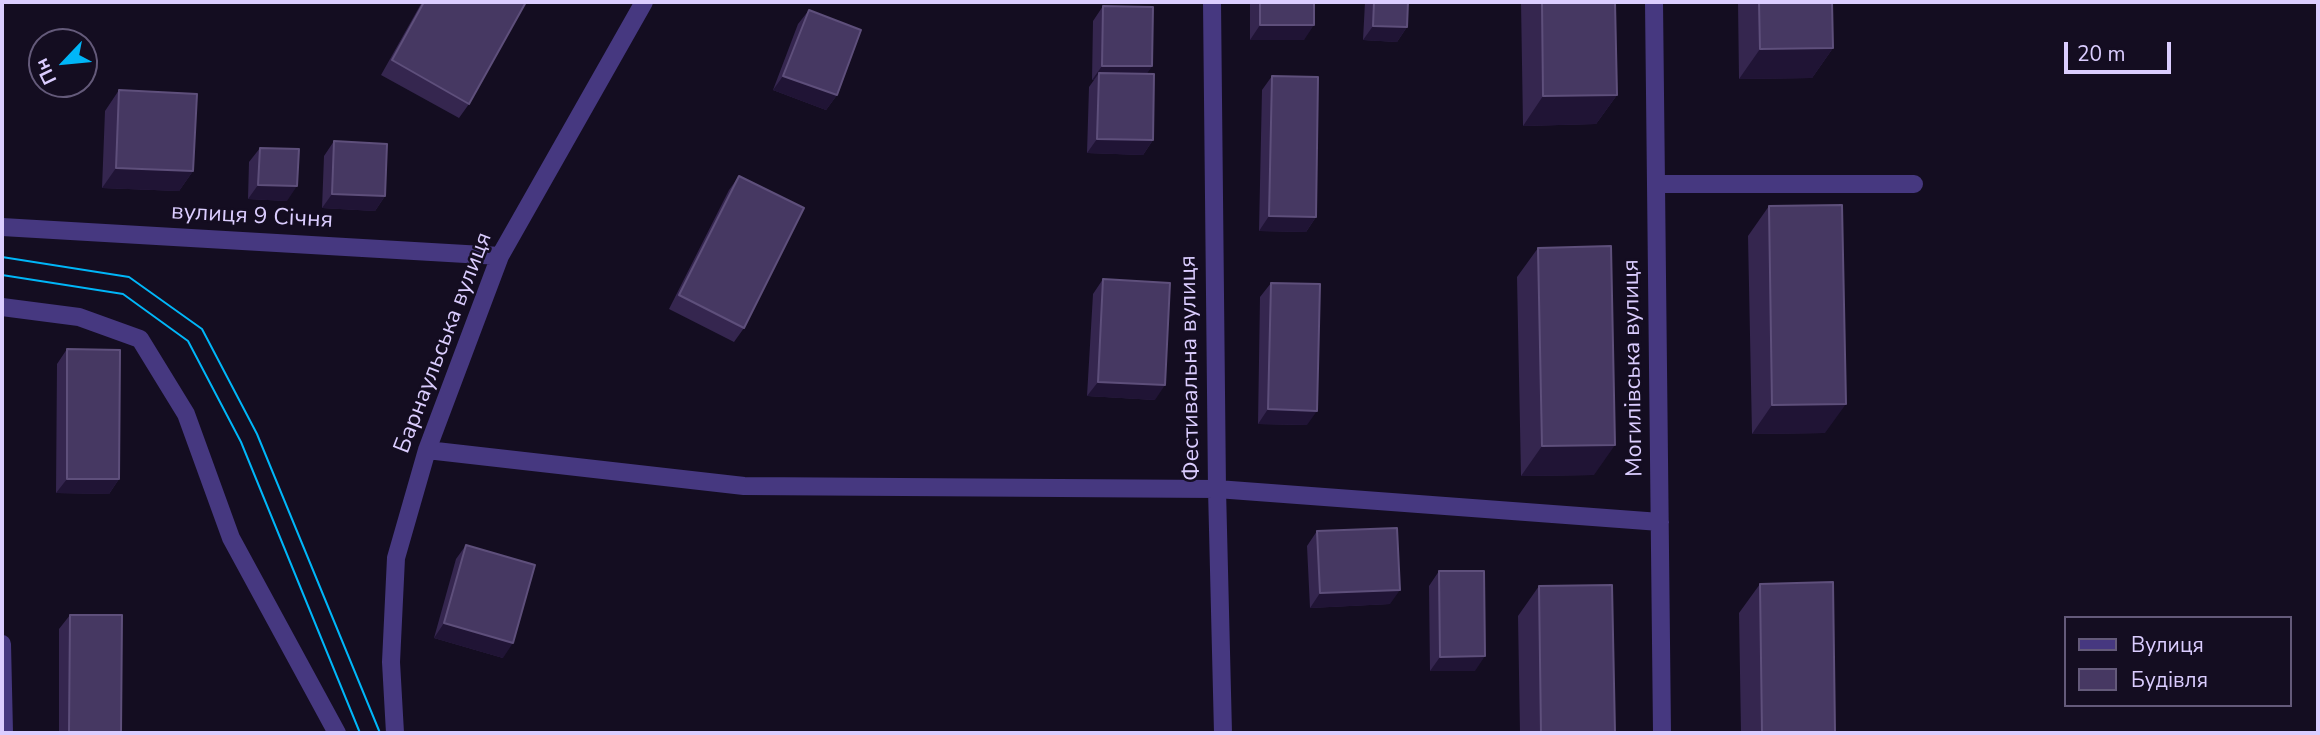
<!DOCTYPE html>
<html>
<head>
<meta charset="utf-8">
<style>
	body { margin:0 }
	#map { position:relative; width:2320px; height:735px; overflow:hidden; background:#140d21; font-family:"Nunito Sans",sans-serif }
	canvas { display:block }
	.frame { position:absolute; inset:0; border:4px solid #dbcdff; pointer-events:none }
	.legend { position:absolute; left:2064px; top:616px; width:228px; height:91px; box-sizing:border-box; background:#140d21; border:2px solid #645a7a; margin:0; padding:9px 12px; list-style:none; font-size:21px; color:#dbcdff }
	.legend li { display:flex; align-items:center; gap:14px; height:35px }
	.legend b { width:35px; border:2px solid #645a7a }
	.north { position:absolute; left:28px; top:28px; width:70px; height:70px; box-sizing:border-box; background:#140d21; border:2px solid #645a7a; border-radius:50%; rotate:244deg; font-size:19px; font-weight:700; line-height:28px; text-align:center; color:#dbcdff }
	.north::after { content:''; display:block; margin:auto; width:24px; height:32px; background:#00b6f8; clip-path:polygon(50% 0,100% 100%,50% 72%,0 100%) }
	.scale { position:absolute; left:2064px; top:42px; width:107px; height:32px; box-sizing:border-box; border:4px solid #dbcdff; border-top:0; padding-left:9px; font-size:21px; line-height:24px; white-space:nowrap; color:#dbcdff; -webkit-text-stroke:5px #140d21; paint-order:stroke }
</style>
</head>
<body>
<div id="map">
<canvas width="2320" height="735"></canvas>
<div class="frame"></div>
<ul class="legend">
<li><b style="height:9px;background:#463880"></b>Вулиця</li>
<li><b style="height:19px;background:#463862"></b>Будівля</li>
</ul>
<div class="north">Пн</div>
<div class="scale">20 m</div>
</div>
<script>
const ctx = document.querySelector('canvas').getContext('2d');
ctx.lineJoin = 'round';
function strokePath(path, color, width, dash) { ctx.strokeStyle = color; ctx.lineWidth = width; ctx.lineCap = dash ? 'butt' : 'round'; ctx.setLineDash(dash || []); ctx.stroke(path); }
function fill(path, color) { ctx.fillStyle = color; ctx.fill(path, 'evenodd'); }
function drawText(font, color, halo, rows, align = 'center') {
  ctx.font = font + ' "Nunito Sans",sans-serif'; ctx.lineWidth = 5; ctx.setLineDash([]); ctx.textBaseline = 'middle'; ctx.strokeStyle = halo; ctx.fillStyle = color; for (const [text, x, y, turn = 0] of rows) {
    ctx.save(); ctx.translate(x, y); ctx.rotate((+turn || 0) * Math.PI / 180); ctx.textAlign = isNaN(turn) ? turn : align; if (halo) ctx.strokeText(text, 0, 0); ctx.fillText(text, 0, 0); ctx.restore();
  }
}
const street = new Path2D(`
	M1212,2L1217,489L1223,733
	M1654,2L1662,733
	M1656,184H1914
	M2,227L500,256
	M2,307L79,317L140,339L186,414L231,538L337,733
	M427,450L744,486L1217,489L1660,522
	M2,644L4,733
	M395,733L391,662L396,558L427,450L500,256L644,2`);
const tram = new Path2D(`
	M2,257L129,277L202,329L257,434L380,733
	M2,275L123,294L188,341L241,442L360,733`);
const wall = new Path2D(`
	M422,2H526L469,104L459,118L381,75Z
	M1250,2H1314L1304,40H1250Z
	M1365,2H1408L1407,27L1397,42L1363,40Z
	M1521,2H1615L1617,95L1596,124L1523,126Z
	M1738,2H1832L1833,48L1812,78L1739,79Z
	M1103,6L1152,66L1146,74L1153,140L1143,155L1087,153L1089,87L1094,80H1092L1093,21Z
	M809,10L837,95L826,110L773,90L798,24Z
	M1272,76L1316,217L1306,232L1259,231L1262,90Z
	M119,90L193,171L179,191L102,188L105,111Z
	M334,141L385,196L375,211L322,208L324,156Z
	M260,148L287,201L248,199L249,162Z
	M739,176L744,328L734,342L669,309L729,190Z
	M1769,206L1825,433L1752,434L1748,236Z
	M1538,248L1594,475L1521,476L1517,277Z
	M1103,279L1155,400L1087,396L1093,294Z
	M1271,283L1307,425L1258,424L1260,297Z
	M67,349L119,479L109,494L56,493L57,364Z
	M1317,531L1390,604L1310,608L1307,546Z
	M466,545L503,658L434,638L456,559Z
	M1439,571L1475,671H1430L1429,586Z
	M1760,584L1835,733H1741L1739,613Z
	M1539,586L1615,733H1520L1518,616Z
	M70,615L121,733H59V629Z`);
const shadedWall = new Path2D(`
	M1260,25H1314L1304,40H1250Z
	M1373,26L1407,27L1397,42L1363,40Z
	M1833,48L1812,78L1739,79L1760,49Z
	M1102,66H1152L1142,81L1099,73L1094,80H1092Z
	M783,76L837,95L826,110L773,90Z
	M1617,95L1596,124L1523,126L1543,96Z
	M1097,139L1153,140L1143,155L1087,153Z
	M116,168L193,171L179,191L102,188Z
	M258,185L297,186L287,201L248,199Z
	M332,194L385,196L375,211L322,208Z
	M1269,216L1316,217L1306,232L1259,231Z
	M1098,382L1165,385L1155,400L1087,396Z
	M1846,404L1825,433L1752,434L1772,405Z
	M1268,409L1317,411L1307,425L1258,424Z
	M1615,445L1594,475L1521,476L1542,446Z
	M67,479H119L109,494L56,493Z
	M1400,590L1390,604L1310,608L1320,593Z
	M444,623L513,643L503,658L434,638Z
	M1485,656L1475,671H1430L1440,657Z`);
const building = new Path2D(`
	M424,2H526L469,104L392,60Z
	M1260,2H1314V25H1260Z
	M1374,2H1408L1407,27L1373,26Z
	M1542,2H1615L1617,95L1543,96Z
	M1759,2H1832L1833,48L1760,49Z
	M1103,6L1153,7L1152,66H1102Z
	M809,10L861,30L837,95L783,76Z
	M1099,73L1154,74L1153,140L1097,139Z
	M1272,76L1318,77L1316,217L1269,216Z
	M119,90L197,94L193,171L116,168Z
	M334,141L387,144L385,196L332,194Z
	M260,148L299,149L297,186L258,185Z
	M739,176L804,208L744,328L679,295Z
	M1842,205L1846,404L1772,405L1769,206Z
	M1611,246L1615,445L1542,446L1538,248Z
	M1103,279L1170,283L1165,385L1098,382Z
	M1271,283L1320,284L1317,411L1268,409Z
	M67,349L120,350L119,479H67Z
	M1397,528L1400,590L1320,593L1317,531Z
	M466,545L535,565L513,643L444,623Z
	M1439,571H1484L1485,656L1440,657Z
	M1833,582L1835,733H1762L1760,584Z
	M1612,585L1615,733H1541L1539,586Z
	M70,615H122L121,733H69Z`);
const streetNames = [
	["вулиця 9 Січня",252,217,3],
	["Барнаульська вулиця",444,343,-69],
	["Фестивальна вулиця",1191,368,-91],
	["Могилівська вулиця",1634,368,-91]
];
strokePath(street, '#463880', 18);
strokePath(tram, '#00b6f8', 2);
fill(wall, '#35264f');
fill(shadedWall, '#201435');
fill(building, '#463862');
strokePath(building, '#5e4f7b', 2);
drawText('23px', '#dbcdff', '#140d21', streetNames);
</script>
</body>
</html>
